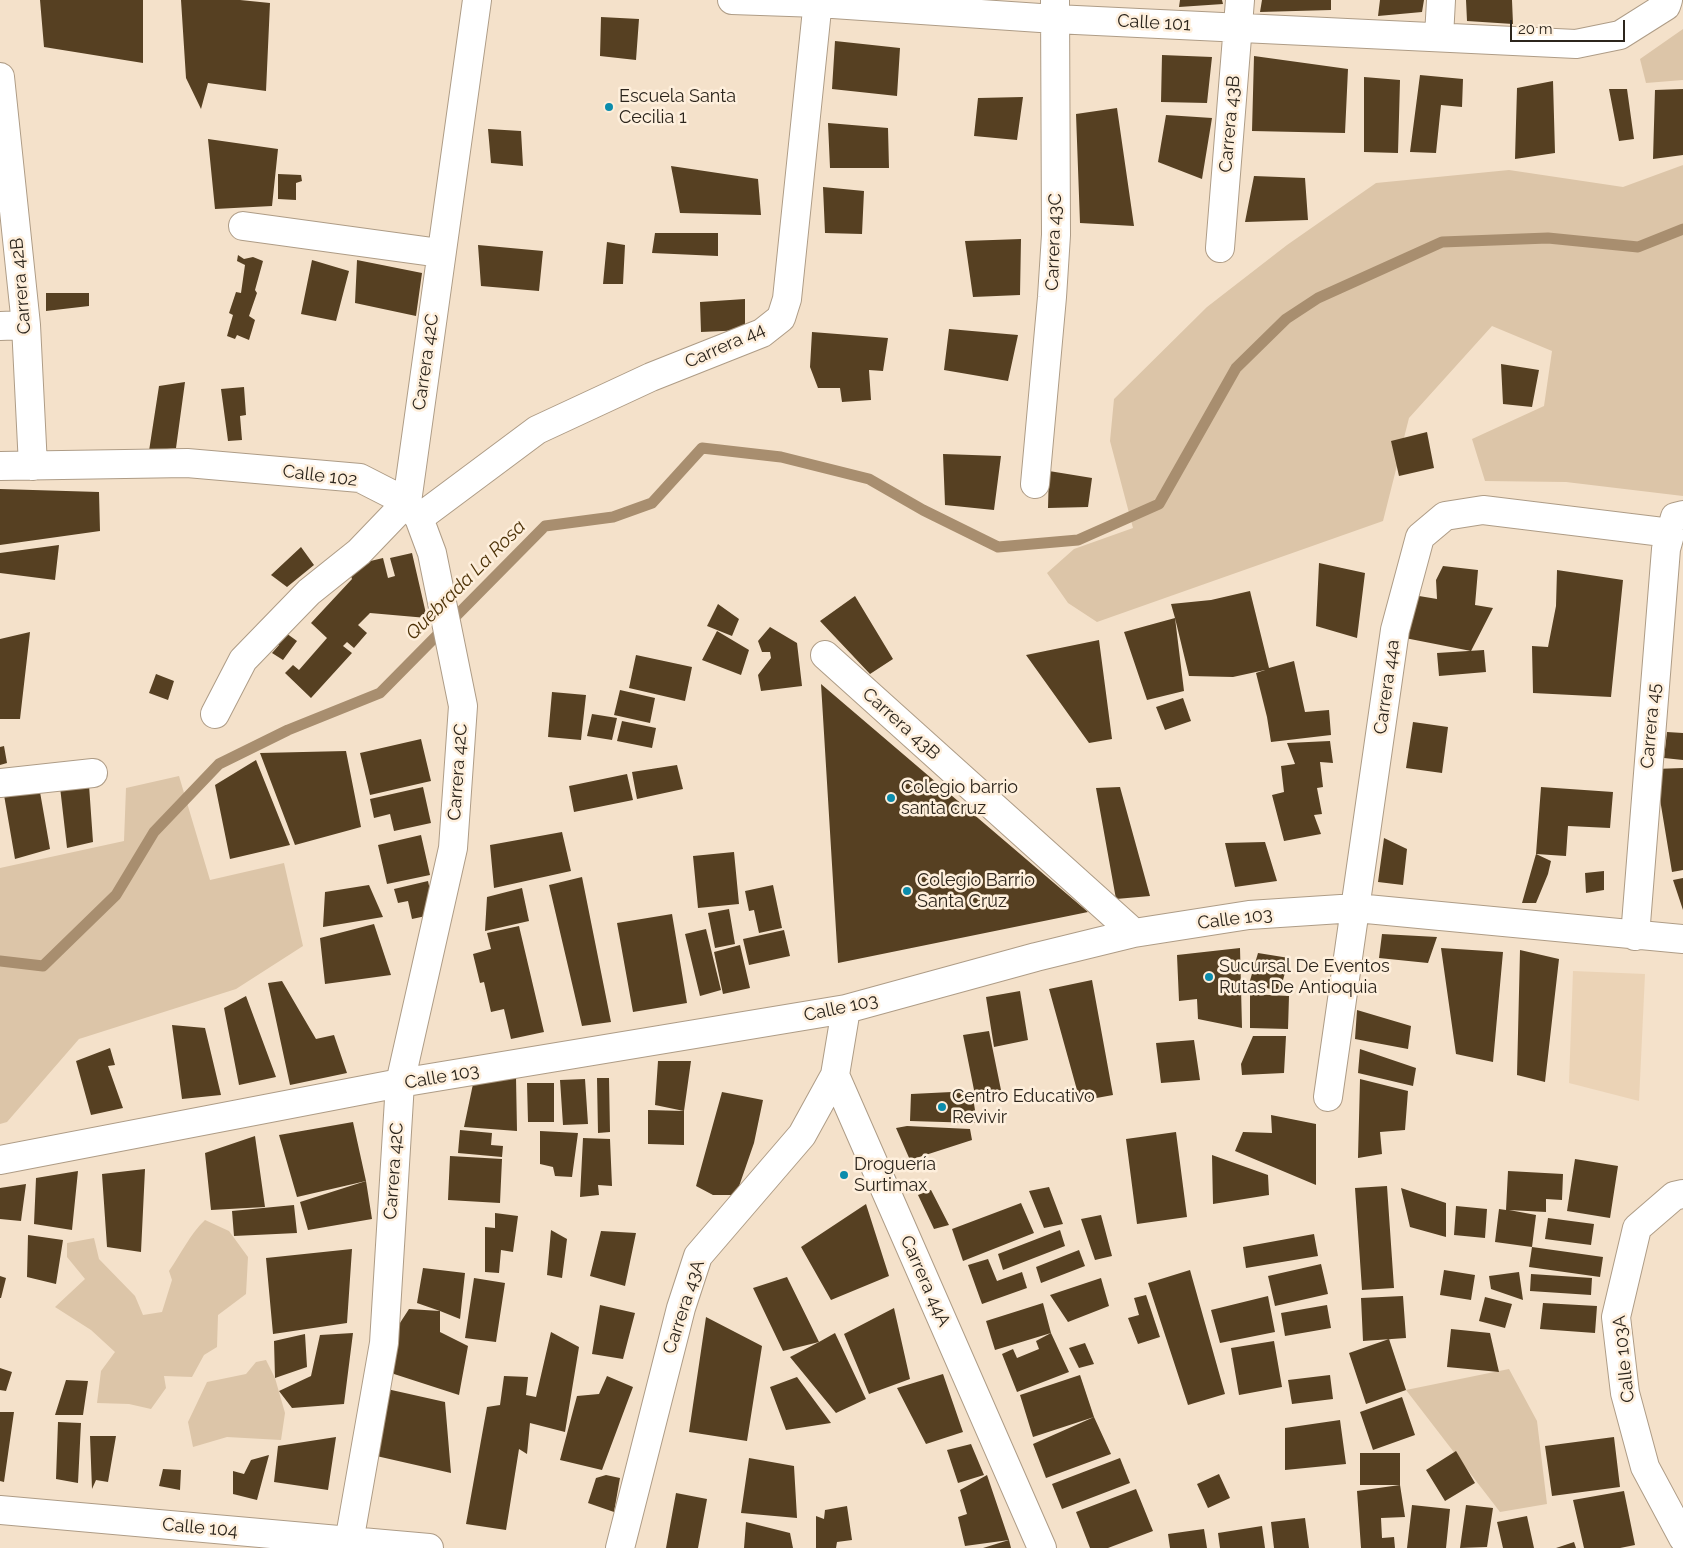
<!DOCTYPE html>
<html>
<head>
<meta charset="utf-8">
<style>
	body { margin:0 }
	#map { position:relative; width:1683px; height:1548px; overflow:hidden; background:#f4e1ca; font-family:Raleway,sans-serif }
	canvas { display:block }
	.scale { position:absolute; left:1510px; top:20px; width:115px; height:22px; box-sizing:border-box; border:2px solid #2c251c; border-top:0; padding-left:6px; font-size:15px; line-height:18px; white-space:nowrap; color:#2c251c; -webkit-text-stroke:4px #feefdc; paint-order:stroke }
</style>
</head>
<body>
<div id="map">
<canvas width="1683" height="1548"></canvas>
<div class="scale">20 m</div>
</div>
<script>
const ctx = document.querySelector('canvas').getContext('2d');
ctx.lineJoin = 'round';
function fill(path, color) { ctx.fillStyle = color; ctx.fill(path, 'evenodd'); }
function strokePath(path, color, width, dash) { ctx.strokeStyle = color; ctx.lineWidth = width; ctx.lineCap = dash ? 'butt' : 'round'; ctx.setLineDash(dash || []); ctx.stroke(path); }
function drawText(font, color, halo, rows, align = 'center') {
  ctx.font = font + ' Raleway,sans-serif'; ctx.lineWidth = 5; ctx.setLineDash([]); ctx.textBaseline = 'middle'; ctx.strokeStyle = halo; ctx.fillStyle = color; for (const [text, x, y, turn = 0] of rows) {
    ctx.save(); ctx.translate(x, y); ctx.rotate((+turn || 0) * Math.PI / 180); ctx.textAlign = isNaN(turn) ? turn : align; if (halo) ctx.strokeText(text, 0, 0); ctx.fillText(text, 0, 0); ctx.restore();
  }
}
const built = new Path2D(`
	M1573,971L1645,974L1639,1101L1569,1083Z`);
const green = new Path2D(`
	M1683,29V80L1646,83L1640,59Z
	M1683,163V496L1566,482L1485,481L1472,439L1544,406L1552,351L1492,326L1409,418L1383,521L1097,622L1068,603L1047,573L1074,549L1133,528L1110,441L1114,399L1207,307L1287,245L1376,183L1509,170L1623,187L1683,165Z
	M179,776L210,880L284,863L303,946L236,989L79,1039L7,1122L0,1124V868L124,841L126,788Z
	M205,1220L229,1231L248,1257L246,1294L218,1315L217,1347L204,1355L192,1377L164,1376L166,1388L151,1409L129,1404L97,1403L101,1371L115,1352L91,1330L55,1307L85,1279L67,1257V1243L94,1238L99,1259L135,1296L143,1315L162,1312L172,1280L169,1271C181,1254 190,1234 205,1220Z
	M266,1360L275,1378L285,1413L281,1440L227,1437L193,1447L188,1422L207,1382L246,1374L256,1362Z
	M1509,1369L1537,1421L1547,1504L1500,1512L1406,1390Z`);
const stream = new Path2D(`
	M0,961L43,966L116,895L154,832L219,764L288,730L380,693L545,526L613,517L652,503L702,448L781,457L869,479L923,510L998,547L1078,540L1159,504L1236,368L1286,319L1318,298L1442,242L1548,238L1638,247L1683,229`);
const building = new Path2D(`
	M40,0H143V63L44,47Z
	M181,0H240L270,3L266,91L208,83L201,109L186,78Z
	M1180,0H1222L1223,4L1179,7Z
	M1262,0H1331V10L1260,12Z
	M1380,0H1424L1422,12L1378,16Z
	M1466,0H1512L1513,24L1467,21Z
	M601,17L639,19L636,60L600,56Z
	M835,41L900,48L897,96L832,89Z
	M1162,55L1212,57L1207,103L1161,102Z
	M1254,56L1348,69L1345,133L1252,131Z
	M1420,75L1463,79L1462,107L1441,105L1436,153L1410,152Z
	M1364,77L1400,80L1398,153L1364,152Z
	M1553,81L1555,153L1515,159L1517,88Z
	M1609,89H1627L1634,139L1619,141Z
	M1683,89V155L1653,159L1655,90Z
	M1023,97L1017,140L974,136L978,98Z
	M1117,108L1134,226L1080,223L1076,114Z
	M1166,115L1212,118L1202,179L1158,162Z
	M828,123L888,128L889,168H830Z
	M488,129L521,131L523,166L491,163Z
	M208,139L278,149L272,206L215,209Z
	M671,166L758,179L761,215L680,213Z
	M278,174L301,175L302,181L296,183V200L278,199Z
	M1254,176L1305,178L1308,220L1245,222Z
	M823,187L864,191L862,234L825,233Z
	M655,233H718V256L652,253Z
	M1021,239L1020,295L973,297L965,241Z
	M607,242L625,245L623,284H603Z
	M478,245L543,251L539,291L481,286Z
	M238,255L244,259L253,257L263,261L255,290L257,293L249,316L255,320L249,340L237,335L235,339L227,336L233,315L229,313L236,292L241,293L245,265L237,261Z
	M312,260L349,271L336,321L301,314Z
	M357,260L422,273L416,316L355,303Z
	M46,293H89V306L46,311Z
	M745,299V330L701,332L700,302Z
	M949,329L1018,335L1008,381L944,370Z
	M812,332L888,338L883,371L869,370L871,400L842,402L840,388H818L810,367Z
	M1501,364L1539,370L1532,407L1503,404Z
	M185,382L176,448L149,451L159,386Z
	M244,387L246,415L240,416L242,440L228,441L221,389Z
	M1427,432L1434,468L1399,476L1391,441Z
	M943,454L1001,456L994,510L945,505Z
	M1049,471L1092,478L1088,507L1048,508Z
	M0,489L99,492L100,531L0,545Z
	M59,545L55,580L0,573V553Z
	M301,547L314,565L287,587L271,575Z
	M412,553L427,618L370,613L358,625L367,633L354,648L347,642L343,646L352,653L311,698L285,673L293,665L299,670L327,638L311,623L352,579L349,570L358,564L383,558L388,578L395,576L390,558Z
	M1319,563L1365,573L1357,638L1316,626Z
	M1443,566L1478,570L1475,605L1493,608L1471,651L1405,638L1413,595L1437,599L1436,580Z
	M1557,570L1623,580L1611,697L1533,693L1532,646L1548,647L1556,606Z
	M1250,591L1269,668L1294,661L1305,712L1329,710L1331,735L1271,742L1267,717L1256,673L1265,670L1233,677L1189,676L1175,618L1184,691L1147,700L1124,632L1175,618L1171,604L1211,600Z
	M855,596L893,659L870,674L820,621Z
	M718,604L739,619L732,636L707,626Z
	M770,627L797,643L802,686L761,691L758,675L771,658L770,652H762L758,641Z
	M717,631L749,650L741,675L702,660Z
	M30,632L20,719H0V639Z
	M286,633L297,641L283,660L272,653L279,645L268,638Z
	M1099,640L1112,739L1089,743L1026,655Z
	M1484,650L1486,672L1439,676L1437,653Z
	M636,655L692,667L685,701L629,688Z
	M156,674L174,681L168,700L149,693Z
	M821,684L1088,912L838,963Z
	M620,690L655,698L650,723L614,715Z
	M552,692L586,695L581,740L548,737Z
	M1183,698L1191,721L1165,730L1156,707Z
	M592,714L617,718L612,740L587,736Z
	M622,721L656,728L652,748L617,741Z
	M1413,722L1448,727L1442,773L1406,768Z
	M1667,732L1683,733V760L1664,758Z
	M421,739L431,781L370,795L360,753Z
	M1330,741L1333,763L1320,762L1323,787L1317,788L1322,814L1314,815L1321,834L1284,841L1272,795L1284,792L1281,766L1295,764L1287,743Z
	M4,746L7,763L0,765V747Z
	M346,751L361,827L295,845L260,753Z
	M256,760L290,845L230,859L215,785Z
	M677,765L683,789L637,799L632,772Z
	M1683,768V870L1672,872L1655,769Z
	M627,774L633,800L574,812L569,786Z
	M89,785L93,842L67,848L60,787Z
	M423,787L431,823L394,831L390,814L374,818L370,799Z
	M1120,787L1150,896L1116,899L1096,788Z
	M1541,787L1613,792L1610,828L1568,826L1566,856L1536,854L1551,861L1548,874L1536,903H1522L1536,854Z
	M40,792L50,849L15,859L4,795Z
	M562,832L571,871L494,888L490,845Z
	M421,835L430,875L387,884L378,845Z
	M1384,838L1407,849L1403,885L1378,882Z
	M1265,842L1277,881L1235,887L1225,843Z
	M734,852L739,904L698,908L693,856Z
	M1604,871V890L1586,893L1585,873Z
	M582,877L611,1022L582,1026L549,885Z
	M1683,878V910L1673,880Z
	M428,881L435,914L412,919L408,901L398,903L394,889Z
	M369,885L383,917L323,927L325,892Z
	M773,885L782,928L759,933L754,910L749,911L745,891Z
	M522,888L529,921L485,931L487,897Z
	M729,909L735,944L715,948L708,913Z
	M672,914L687,1003L633,1012L617,923Z
	M374,924L391,975L325,984L320,938Z
	M519,926L544,1032L511,1039L504,1009L491,1012L484,982L480,983L473,954L491,949L487,933Z
	M706,929L721,990L700,996L685,934Z
	M784,930L790,956L749,965L743,939Z
	M1382,934L1437,937L1428,963L1379,958Z
	M740,945L750,988L723,994L714,952Z
	M1240,948L1242,1028L1198,1019L1197,999L1179,1001L1177,955Z
	M1441,948L1503,952L1493,1062L1456,1054Z
	M1520,950L1559,959L1545,1082L1517,1075Z
	M1258,953L1289,958L1280,991L1249,984Z
	M1092,980L1113,1095L1080,1101L1049,989Z
	M282,981L316,1039L334,1035L347,1073L290,1085L268,983Z
	M1020,991L1028,1040L994,1047L986,997Z
	M1250,994L1289,996L1288,1029L1250,1028Z
	M246,996L276,1077L239,1085L224,1008Z
	M1357,1010L1411,1026L1408,1049L1355,1039Z
	M172,1025L205,1028L221,1095L182,1099Z
	M989,1031L1002,1095L976,1100L963,1035Z
	M1253,1036H1286L1284,1073L1242,1075L1241,1064Z
	M1194,1040L1200,1080L1161,1083L1156,1043Z
	M110,1048L115,1065L108,1066L123,1108L91,1115L76,1061Z
	M1360,1049L1416,1068L1413,1086L1358,1073Z
	M658,1061H691L684,1111V1145L648,1144V1110L684,1111L655,1105Z
	M516,1077L517,1131L464,1127L473,1084Z
	M597,1078H609L610,1132L598,1133Z
	M585,1079L588,1124L563,1125L560,1080Z
	M1360,1079L1408,1091L1405,1130L1380,1132L1382,1154L1358,1158Z
	M527,1083H554V1122H528Z
	M972,1091L977,1123L910,1121L911,1094Z
	M722,1092L763,1100L754,1143L736,1195H713L696,1186Z
	M1271,1115L1316,1124V1185L1235,1151L1243,1132L1272,1133Z
	M353,1122L366,1181L372,1219L308,1230L300,1202L366,1181L297,1197L279,1135Z
	M907,1126L970,1129L972,1140L910,1160L896,1128Z
	M460,1130L492,1133L491,1145L503,1146L502,1157L458,1153Z
	M540,1131L578,1133L572,1177L555,1176L553,1167L540,1164Z
	M1176,1132L1187,1217L1137,1224L1126,1139Z
	M255,1136L265,1207L211,1210L205,1153Z
	M583,1138L610,1139L612,1186L598,1185L599,1195L580,1197Z
	M1212,1155L1268,1175L1269,1195L1213,1204Z
	M450,1156L502,1159L500,1203L448,1200Z
	M1575,1159L1618,1166L1610,1218L1567,1211Z
	M145,1169L141,1252L107,1247L102,1174Z
	M78,1171L72,1230L34,1224L36,1178Z
	M1508,1171L1563,1174L1562,1200L1546,1199V1212L1509,1210L1536,1215L1532,1247L1495,1242L1499,1209L1506,1210Z
	M26,1184L21,1221L0,1219V1188Z
	M1387,1186L1394,1288L1362,1290L1355,1188Z
	M1049,1187L1063,1224L1044,1228L1029,1191Z
	M1401,1188L1446,1203V1237L1410,1227Z
	M931,1190L949,1225L934,1229L918,1195Z
	M1021,1203L1034,1233L963,1261L952,1229Z
	M866,1204L889,1276L831,1300L801,1247Z
	M294,1205L297,1233L234,1236L232,1211Z
	M1456,1206L1487,1209L1485,1238L1454,1235Z
	M495,1213L518,1216L513,1252L501,1250L499,1273L485,1272V1227L495,1228Z
	M1101,1215L1112,1256L1095,1260L1081,1219Z
	M1548,1218L1594,1224L1591,1245L1545,1239Z
	M551,1230L567,1239L562,1278L547,1275Z
	M1060,1230L1065,1246L1003,1270L998,1254Z
	M601,1231L636,1233L625,1286L590,1276Z
	M1314,1234L1318,1256L1246,1268L1243,1247Z
	M28,1235L63,1240L56,1284L27,1277Z
	M1532,1247L1603,1257L1600,1277L1529,1267Z
	M352,1249L347,1323L273,1334L266,1258Z
	M1079,1250L1085,1266L1041,1283L1036,1267Z
	M988,1259L997,1281L1022,1272L1027,1288L982,1304L968,1265Z
	M1321,1264L1328,1294L1275,1306L1268,1276Z
	M423,1268L465,1273L460,1319L440,1311V1332L468,1346L459,1395L394,1374L387,1343L409,1309L440,1311L417,1303Z
	M1190,1270L1225,1394L1188,1405L1148,1283Z
	M1444,1270L1475,1275L1471,1300L1440,1295Z
	M1519,1272L1523,1300L1491,1289L1489,1276Z
	M1531,1274L1592,1278L1591,1295L1530,1291Z
	M0,1276L6,1278L1,1298H0Z
	M787,1277L819,1342L835,1333L866,1399L836,1413L790,1357L819,1342L783,1351L753,1288Z
	M474,1278L505,1283L496,1342L465,1338Z
	M1101,1278L1109,1306L1068,1322L1050,1295Z
	M1146,1295L1160,1337L1138,1344L1128,1318L1139,1315L1134,1298Z
	M1268,1296L1275,1332L1220,1343L1211,1310Z
	M1403,1296L1406,1338L1363,1341L1361,1298Z
	M1485,1297L1512,1304L1505,1328L1479,1321Z
	M1043,1303L1051,1333L995,1350L986,1321Z
	M1543,1303L1597,1306L1595,1333L1540,1329Z
	M600,1305L635,1313L623,1359L592,1354Z
	M1327,1305L1331,1328L1285,1336L1281,1313Z
	M894,1308L910,1379L869,1394L844,1334Z
	M706,1317L762,1346L747,1441L689,1432Z
	M1451,1329L1490,1333L1499,1372L1447,1367Z
	M551,1332L579,1347L565,1432L530,1423L527,1454L519,1449L506,1530L466,1524L487,1407L500,1405L504,1376L528,1377L526,1395L536,1397Z
	M353,1333L344,1404L292,1408L279,1391L311,1376L320,1335Z
	M1051,1333L1069,1372L1017,1392L1002,1354L1013,1349L1017,1358L1039,1349L1036,1341Z
	M305,1334L307,1367L275,1378L274,1341Z
	M1389,1339L1406,1390L1366,1404L1349,1353Z
	M1274,1341L1282,1387L1239,1395L1231,1348Z
	M1085,1343L1094,1364L1079,1368L1069,1348Z
	M0,1368L12,1372L6,1391L0,1390Z
	M943,1374L963,1432L926,1444L897,1388Z
	M1080,1375L1094,1417L1033,1437L1020,1395Z
	M1330,1375L1333,1399L1292,1404L1288,1380Z
	M607,1376L633,1387L602,1470L560,1460L577,1396L599,1394Z
	M797,1377L831,1423L786,1430L770,1387Z
	M66,1380L88,1381L83,1415H55Z
	M387,1389L445,1402L451,1473L372,1455Z
	M1402,1397L1415,1435L1373,1450L1360,1412Z
	M0,1412H14L4,1482L0,1481Z
	M1094,1417L1111,1454L1046,1478L1033,1444Z
	M1340,1420L1346,1464L1285,1470V1428Z
	M58,1422L81,1423L78,1483L56,1479Z
	M90,1436H116L108,1482L96,1480L92,1489Z
	M336,1437L328,1490L274,1482L278,1446Z
	M1614,1437L1620,1487L1552,1496L1545,1446Z
	M971,1444L984,1475L958,1483L947,1450Z
	M1456,1451L1475,1483L1445,1501L1426,1470Z
	M1360,1453H1400V1485H1360Z
	M269,1455L257,1500L233,1494V1471L244,1474L251,1460Z
	M749,1458L794,1466L797,1518L741,1513Z
	M1120,1458L1130,1483L1062,1509L1052,1484Z
	M163,1469L181,1470L180,1490L159,1486Z
	M1219,1474L1230,1498L1208,1508L1197,1484Z
	M606,1475L620,1478L614,1512L588,1503L596,1478Z
	M987,1475L1009,1540L1011,1548H983L1009,1540L965,1546L958,1517L967,1514L960,1490Z
	M1400,1485L1405,1517L1381,1518L1382,1538L1394,1537L1395,1548H1361L1357,1491Z
	M1136,1489L1153,1531L1108,1548H1090L1076,1512Z
	M1624,1491L1635,1545L1620,1548H1584L1573,1500Z
	M676,1493L707,1499L698,1548H666Z
	M1412,1505L1450,1509L1446,1548H1407Z
	M1466,1505L1493,1508L1487,1547L1460,1548Z
	M847,1506L852,1540L837,1542L836,1548H816V1516L824,1519L825,1510Z
	M1527,1516L1534,1548H1503L1497,1522Z
	M1305,1518L1309,1548H1274L1271,1522Z
	M746,1522L790,1533L793,1548H744Z
	M1262,1526L1265,1548H1220L1218,1533Z
	M1204,1529L1207,1548H1170L1168,1534Z
	M1574,1542L1576,1548H1556Z`);
const minor = new Path2D(`
	M732,0L818,3L1055,19L1576,44L1620,35L1666,6L1668,0
	M1439,37L1441,0
	M0,77L26,325L33,466
	M243,226L440,253
	M1220,248L1240,0
	M0,326L26,325
	M0,466L187,463L360,478L407,502L359,552L309,592L243,660L215,714
	M1035,484L1052,297L1056,235L1055,1
	M419,518L537,430L651,377L762,333L781,318L787,299L818,0
	M825,655L1134,933
	M0,783L93,773
	M1635,936L1666,549L1675,517L1683,515
	M846,1009L835,1075L1042,1548
	M1328,1097L1395,630L1420,537L1445,516L1483,510L1671,533
	M0,1160L400,1083L846,1009L1036,957L1134,933L1249,915L1356,908L1683,939
	M1683,1194L1674,1196L1637,1228L1616,1317L1625,1393L1645,1467L1683,1538
	M0,1510L429,1548
	M348,1548L384,1343L400,1083L453,848L463,706L432,553L419,518L407,502L477,0
	M620,1548L681,1308L698,1256L802,1135L835,1075`);
const markers = [
	[609,107,5,"#0b8cac"],
	[891,798,5,"#0b8cac"],
	[907,891,5,"#0b8cac"],
	[1209,977,5,"#0b8cac"],
	[942,1107,5,"#0b8cac"],
	[844,1175,5,"#0b8cac"]
];
const streetNames = [
	["Calle 101",1154,23,3],
	["Carrera 43B",1230,124,-85],
	["Carrera 43C",1054,242,-88],
	["Carrera 42B",21,286,-95],
	["Carrera 44",725,346,-24],
	["Carrera 42C",426,362,-82],
	["Calle 102",320,476,7],
	["Carrera 44a",1387,687,-82],
	["Carrera 43B",901,724,42],
	["Carrera 45",1651,726,-85],
	["Carrera 42C",458,772,-86],
	["Calle 103",1235,919,-7],
	["Calle 103",841,1008,-12],
	["Calle 103",442,1077,-10],
	["Carrera 42C",394,1171,-86],
	["Carrera 44A",925,1281,66],
	["Carrera 43A",684,1307,-72],
	["Calle 103A",1624,1359,-96],
	["Calle 104",200,1528,5]
];
const poiNames = [
	["Escuela Santa",619,97],
	["Cecilia 1",619,118],
	["Colegio barrio",901,788],
	["santa cruz",901,809],
	["Colegio Barrio",917,881],
	["Santa Cruz",917,902],
	["Sucursal De Eventos",1219,967],
	["Rutas De Antioquia",1219,988],
	["Centro Educativo",952,1097],
	["Revivir",952,1118],
	["Droguería",854,1165],
	["Surtimax",854,1186]
];
const waterNames = [
	["Quebrada La Rosa",466,580,-45]
];
fill(built, '#ebd3b6');
fill(green, '#dcc5a8');
strokePath(stream, '#a88e6f', 11);
fill(building, '#564022');
strokePath(minor, '#ae9c86', 30);
strokePath(minor, '#fff', 28);
for (const [x, y, r, color] of markers) { const dot = new Path2D(); dot.arc(x, y, r, 0, 2 * Math.PI); ctx.fillStyle = color; ctx.fill(dot); strokePath(dot, '#feefdc', 2); }
drawText('18px', '#2c251c', '#feefdc', streetNames);
drawText('18px', '#2c251c', '#feefdc', poiNames, 'left');
drawText('italic 19px', '#4d3207', '#feefdc', waterNames);
</script>
</body>
</html>
